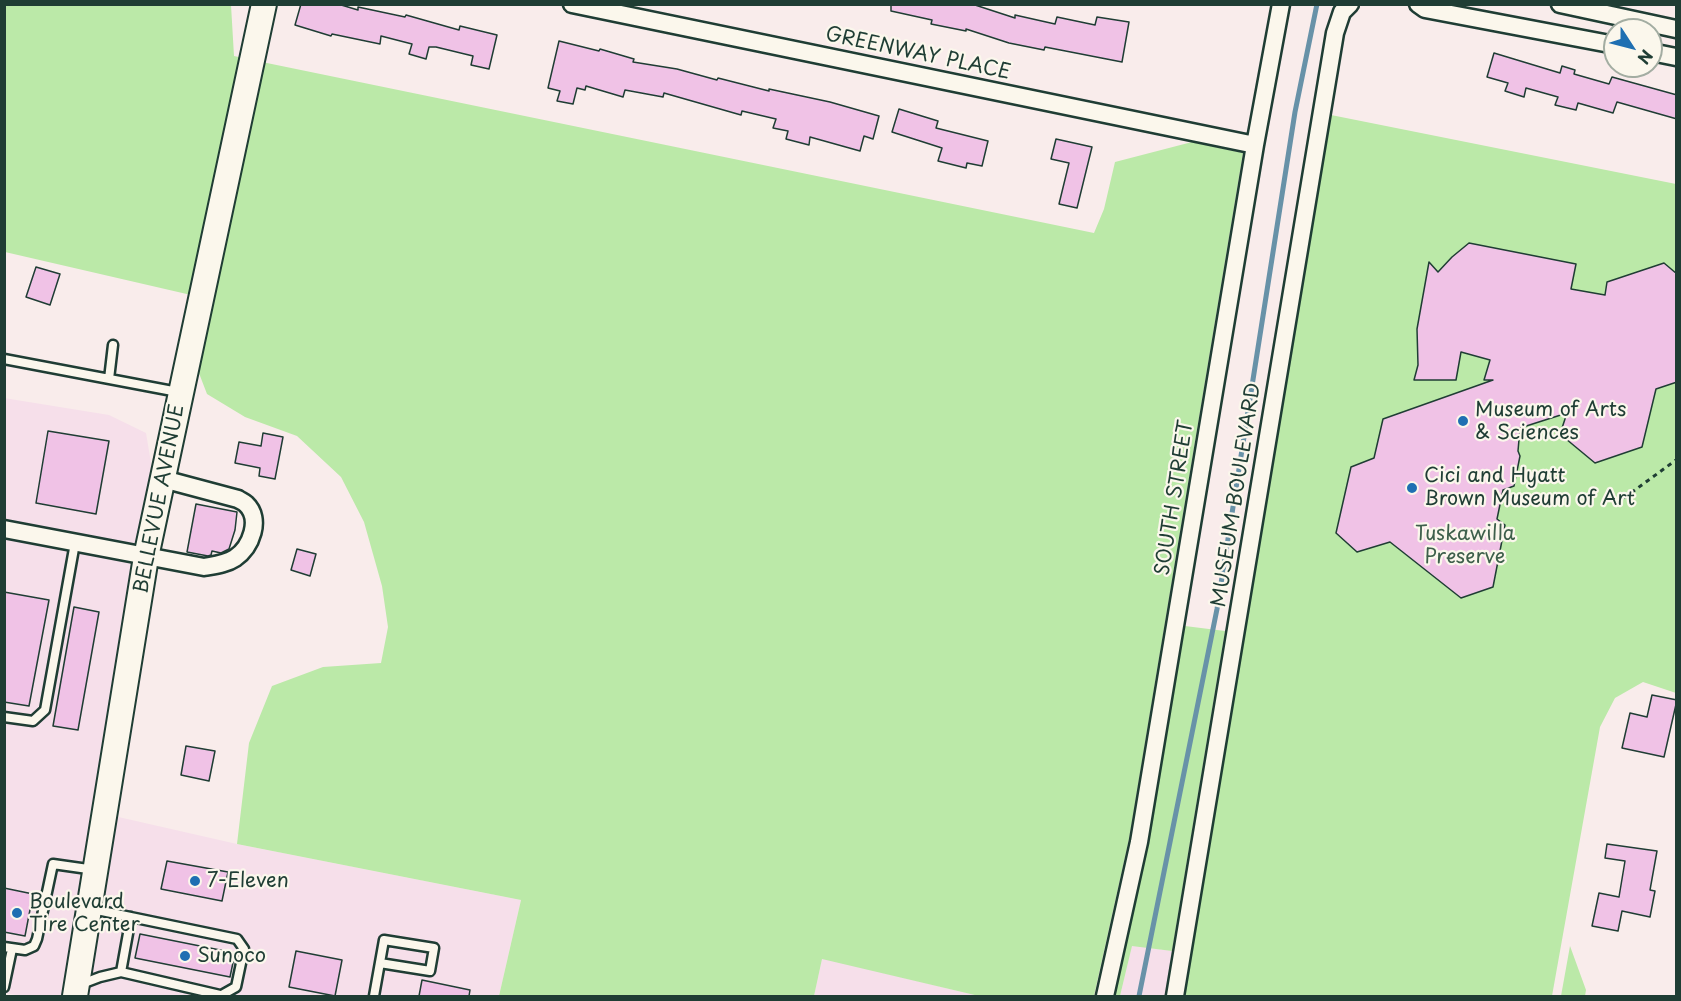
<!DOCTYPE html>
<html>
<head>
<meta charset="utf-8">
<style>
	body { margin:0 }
	#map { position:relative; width:1681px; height:1001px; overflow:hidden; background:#f9eceb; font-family:"Playpen Sans",sans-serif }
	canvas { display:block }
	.frame { position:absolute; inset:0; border:6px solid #1f3d34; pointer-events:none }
	.north { position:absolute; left:1603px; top:18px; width:60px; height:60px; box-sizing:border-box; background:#fbf7ec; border:2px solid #a3ada2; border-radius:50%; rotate:126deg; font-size:16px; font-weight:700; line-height:24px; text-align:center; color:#1f3d34 }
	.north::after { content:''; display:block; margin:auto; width:21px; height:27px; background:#1f6fb2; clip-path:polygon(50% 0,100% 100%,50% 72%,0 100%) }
</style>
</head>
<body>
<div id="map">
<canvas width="1681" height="1001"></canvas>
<div class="frame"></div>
<div class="north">N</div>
</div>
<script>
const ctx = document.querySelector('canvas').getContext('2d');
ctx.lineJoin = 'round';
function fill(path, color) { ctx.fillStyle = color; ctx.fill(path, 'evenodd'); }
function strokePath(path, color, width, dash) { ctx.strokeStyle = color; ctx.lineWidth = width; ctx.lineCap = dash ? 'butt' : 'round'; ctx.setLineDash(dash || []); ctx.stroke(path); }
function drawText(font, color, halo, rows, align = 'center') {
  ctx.font = font + ' "Playpen Sans",sans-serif'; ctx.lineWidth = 4.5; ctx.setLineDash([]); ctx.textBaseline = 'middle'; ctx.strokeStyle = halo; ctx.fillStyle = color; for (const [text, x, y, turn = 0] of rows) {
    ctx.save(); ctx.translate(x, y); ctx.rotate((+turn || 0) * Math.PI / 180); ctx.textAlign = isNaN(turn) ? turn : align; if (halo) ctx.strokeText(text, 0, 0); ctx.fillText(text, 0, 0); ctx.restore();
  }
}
const built = new Path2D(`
	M4,398L109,415L146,433L153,475L134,545L5,519Z
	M4,538L132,563L92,810L95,811L65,996H22L5,993Z
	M114,816L237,844L521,900L499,996H85Z
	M1132,945L1172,951L1165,996H1120Z
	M822,958L979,996H814Z`);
const green = new Path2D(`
	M5,5H231L234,56L243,58L191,295L5,252Z
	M262,62L1094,233L1104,209L1115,162L1192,142L1243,153L1129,839L1094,996H979L822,959L814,996H499L521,900L237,844L249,743L272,686L323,667L381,663L388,627L382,586L364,522L341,477L297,436L245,417L207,394L197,368Z
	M1321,113L1676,184V693L1643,682L1615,698L1600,727L1552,996H1181Z
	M1185,626L1225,631L1172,951L1132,946L1120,996H1115L1148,844Z
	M1570,946L1586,990L1585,996H1561Z`);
const stream = new Path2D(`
	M1139,996L1217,609L1295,112L1317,4`);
const building = new Path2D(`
	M301,4H338L358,10V7L405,17L406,15L459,30L460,26L497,35L489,69L471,65L473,56L436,47H429L426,59L409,54L412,44L381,36L380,44L332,34L331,36L295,25Z
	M891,4H972L1015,18V15L1055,24L1057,17L1095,25L1097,17L1129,22L1122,62L1045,47L1044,50L1009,43L966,29V31L931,24L932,20L891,11Z
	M559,41L599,51L600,49L634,59L633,62L677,69L717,80L718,78L769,91V89L830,102L879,116L873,139L864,136L860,151L810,137L809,145L786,139L788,131L773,128L776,119L742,111L741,115L664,93L663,97L625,90L623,97L586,86L585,90L577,88L573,104L557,101L560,91L548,88Z
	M1494,53L1560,73L1562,66L1575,70L1574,74L1609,84L1612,77L1677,95V119L1617,102L1613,113L1578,103L1576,110L1555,105L1558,97L1526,88L1524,97L1505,91L1508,83L1487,77Z
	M899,109L938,121L936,128L988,141L982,166L967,163L966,168L938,161L942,148L892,132Z
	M1056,139L1092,147L1077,208L1059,204L1069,163L1051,159Z
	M1469,243L1576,264L1571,289L1605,295L1607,282L1664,263L1677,274V382L1656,389L1642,447L1595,463L1560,434L1567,413L1520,428L1518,451L1520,456L1514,486L1503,490L1497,519L1505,525L1493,587L1461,598L1390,542L1357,552L1336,533L1351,467L1374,458L1383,419L1493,380H1484L1490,360L1461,352L1456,380H1414L1418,365L1417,329L1429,262L1438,272L1452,257Z
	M36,267L60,274L50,305L26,297Z
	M48,431L109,441L96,514L36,503Z
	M263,433L283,437L275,479L259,476L260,468L235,463L239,442L261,446Z
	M196,504L237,512L235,530L229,549L221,553L212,551L211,555L208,556L187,552Z
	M297,549L316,554L310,576L291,570Z
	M4,592L49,600L29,706L4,702Z
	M74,607L99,612L78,730L53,726Z
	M1652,695L1677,700L1664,757L1622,748L1630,713L1647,717Z
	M186,746L215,751L209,781L181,775Z
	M1607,844L1657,851L1650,890L1655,891L1650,917L1622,911L1618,931L1592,926L1599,893L1619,897L1625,861L1605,858Z
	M167,861L228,872L222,901L161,889Z
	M4,888L33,894L25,936L4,932Z
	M140,934L235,953L230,977L135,958Z
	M296,951L342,960L335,996L289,987Z
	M422,980L470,990L469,996H419Z`);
const path = new Path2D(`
	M1624,498L1676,460`);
const lane = new Path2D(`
	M4,359L178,392
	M109,379L113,345
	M4,717L33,721L45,710L75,543
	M92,909L237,939L244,949L236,987L220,996
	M131,917L121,972L220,995
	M4,947L25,950L34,946L37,939L53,864L95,870
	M79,985L100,977L121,972
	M4,987L12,949
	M374,996L384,940L434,948L430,971L380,963`);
const street = new Path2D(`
	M572,4L1255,145
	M1418,4L1425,9L1615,45
	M1560,4L1676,29
	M1651,52L1676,57
	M4,529L204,567C215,565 226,564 235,558C251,547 262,519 246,504C244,502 241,501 238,499L163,479
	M1105,996L1139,842L1255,145L1281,4
	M1175,996L1335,33L1342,12L1350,4`);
const secondary = new Path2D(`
	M75,996L146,557L264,4`);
const markers = [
	[1463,421,6,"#1f6fb2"],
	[1412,488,6,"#1f6fb2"],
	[195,881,6,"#1f6fb2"],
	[17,913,6,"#1f6fb2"],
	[185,956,6,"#1f6fb2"]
];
const streetNames = [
	["GREENWAY PLACE",918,54,12],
	["MUSEUM BOULEVARD",1237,495,-81],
	["SOUTH STREET",1175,498,-81],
	["BELLEVUE AVENUE",160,499,-79]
];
const poiNames = [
	["Museum of Arts",1475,410],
	["& Sciences",1475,433],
	["Cici and Hyatt",1424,476],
	["Brown Museum of Art",1424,499],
	["7-Eleven",207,881],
	["Boulevard",29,902],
	["Tire Center",29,925],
	["Sunoco",197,956]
];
const parkNames = [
	["Tuskawilla",1465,534],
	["Preserve",1465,557]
];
fill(built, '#f6dfea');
fill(green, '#bbe9a8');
strokePath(stream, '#6892a8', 5);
fill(building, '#f0c2e6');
strokePath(building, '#1f3d34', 1.5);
strokePath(lane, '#1f3d34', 13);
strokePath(street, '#1f3d34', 21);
strokePath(secondary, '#1f3d34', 28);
strokePath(path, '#1f3d34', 3, [4.5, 4.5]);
strokePath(lane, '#fbf7ec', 8);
strokePath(street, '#fbf7ec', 16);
strokePath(secondary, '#fbf7ec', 24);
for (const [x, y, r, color] of markers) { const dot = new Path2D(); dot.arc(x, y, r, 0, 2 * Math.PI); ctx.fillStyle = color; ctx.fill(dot); strokePath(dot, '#fbf7ec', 2); }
drawText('20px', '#1f3d34', '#fbf7ec', streetNames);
drawText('20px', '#1f3d34', '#fbf7ec', poiNames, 'left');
drawText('20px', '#3e5f4b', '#fbf7ec', parkNames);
</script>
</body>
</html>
